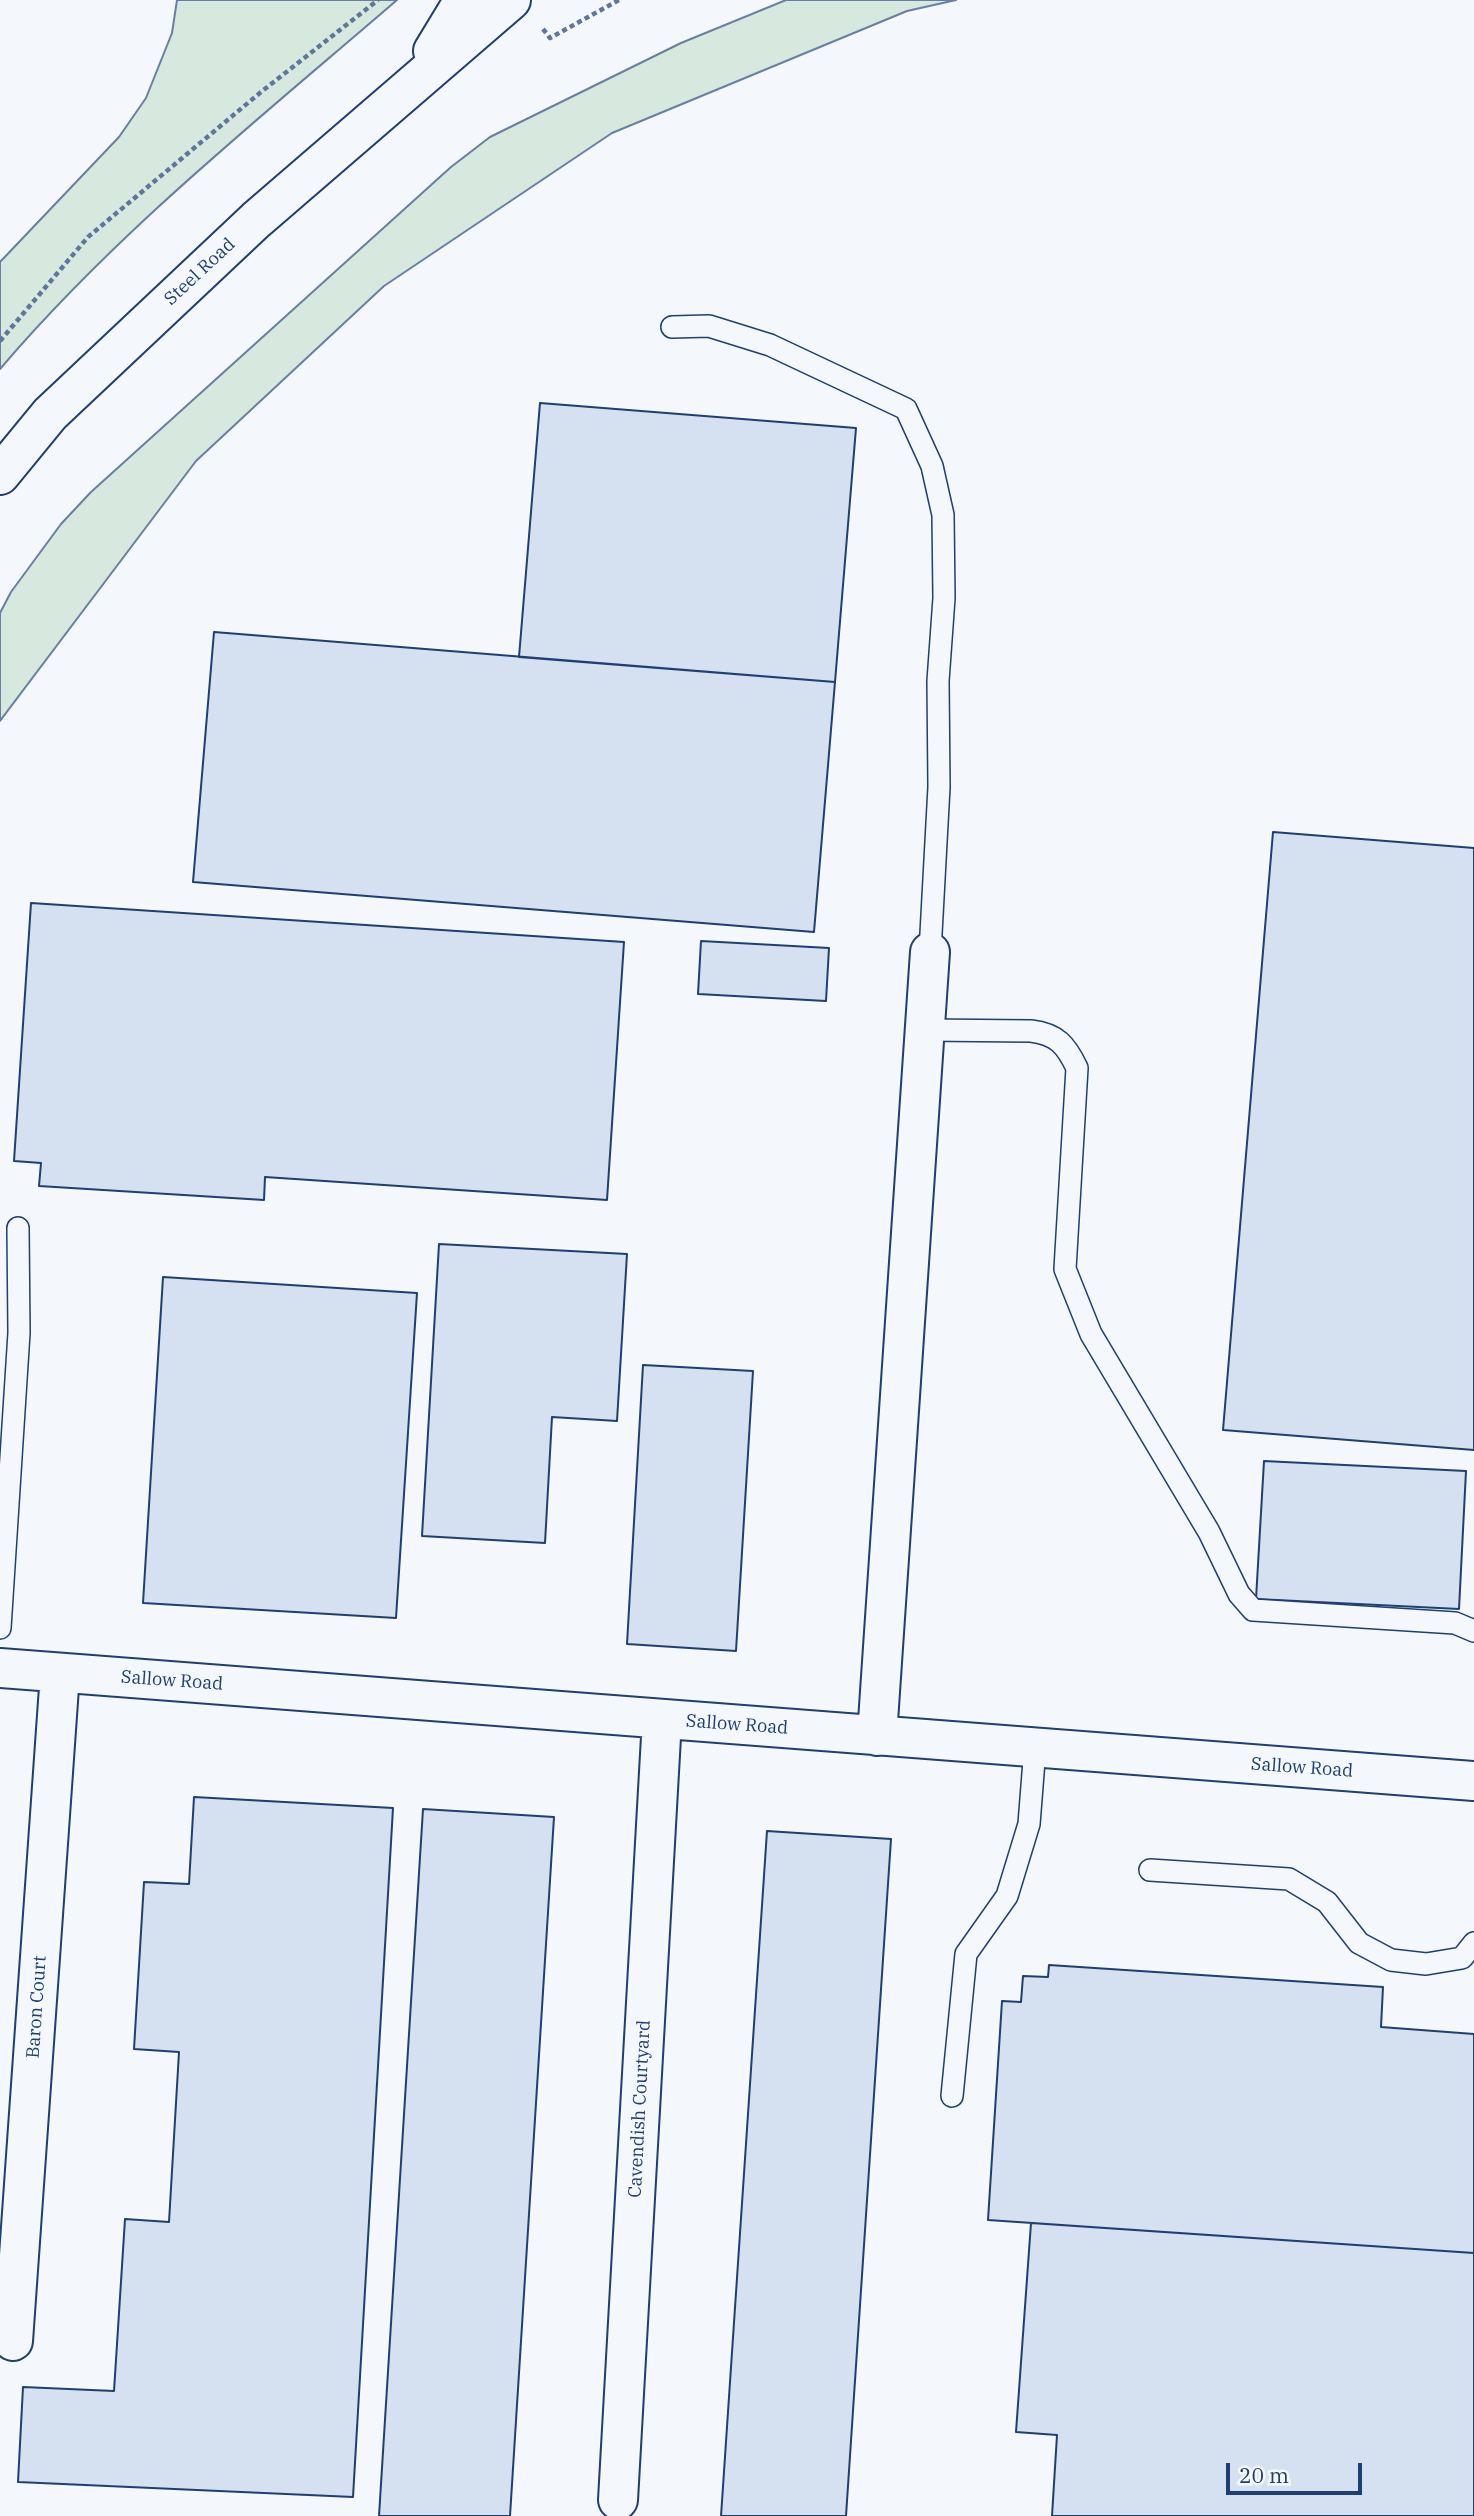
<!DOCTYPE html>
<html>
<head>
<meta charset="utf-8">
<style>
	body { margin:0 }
	#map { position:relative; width:1474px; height:2516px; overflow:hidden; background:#f4f7fb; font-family:"IBM Plex Serif",serif }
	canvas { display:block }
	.scale { position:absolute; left:1226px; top:2463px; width:136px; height:32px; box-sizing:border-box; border:4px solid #1d3f73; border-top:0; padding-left:9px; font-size:21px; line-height:24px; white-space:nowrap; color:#1d3f73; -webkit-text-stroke:5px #f4f7fb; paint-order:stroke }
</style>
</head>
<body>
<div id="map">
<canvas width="1474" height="2516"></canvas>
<div class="scale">20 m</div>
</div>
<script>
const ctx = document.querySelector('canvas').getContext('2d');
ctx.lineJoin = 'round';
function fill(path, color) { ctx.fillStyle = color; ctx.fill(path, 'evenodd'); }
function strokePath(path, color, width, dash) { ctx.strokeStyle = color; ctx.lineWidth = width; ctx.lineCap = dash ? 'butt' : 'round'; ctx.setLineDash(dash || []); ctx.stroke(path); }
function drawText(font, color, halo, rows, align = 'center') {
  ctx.font = font + ' "IBM Plex Serif",serif'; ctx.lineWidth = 5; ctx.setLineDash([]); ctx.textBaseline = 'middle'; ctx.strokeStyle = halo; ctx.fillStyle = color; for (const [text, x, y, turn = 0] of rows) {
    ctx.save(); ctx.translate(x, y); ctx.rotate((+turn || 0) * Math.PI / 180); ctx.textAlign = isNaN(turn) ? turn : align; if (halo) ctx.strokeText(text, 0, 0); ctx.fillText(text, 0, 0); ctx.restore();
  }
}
const green = new Path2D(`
	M177,0H397C260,118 118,231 0,369V262L119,137L146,98L172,33Z
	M786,0H956L907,11L612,133L384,286L196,461L0,721V613L11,592L61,524L91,492L451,167L490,137L681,43Z`);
const building = new Path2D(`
	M540,403L856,428L835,682L519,657Z
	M214,632L835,682L814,932L193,882Z
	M1273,832L1474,848V1450L1223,1430Z
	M31,903L624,942L607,1200L265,1177L264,1200L39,1186L41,1163L14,1161Z
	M701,941L829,948L826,1001L698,994Z
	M439,1244L627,1254L617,1421L552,1417L545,1543L422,1536Z
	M163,1277L417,1293L396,1618L143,1603Z
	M643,1365L753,1371L736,1651L627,1644Z
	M1264,1461L1466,1471L1459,1609L1256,1599Z
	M194,1797L393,1808L353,2497L18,2482L23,2387L114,2391L125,2219L169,2222L179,2052L134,2049L144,1882L189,1884Z
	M423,1809L554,1817L510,2516H379Z
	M767,1831L891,1839L846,2516H721Z
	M1049,1965L1383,1987L1381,2027L1474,2034V2253L988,2220L1002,2001L1021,2002L1023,1976L1048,1977Z
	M1031,2223L1474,2253V2516H1052L1057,2435L1016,2432Z`);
const path = new Path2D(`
	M543,29L550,38L619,0
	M0,341L88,237L261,92L378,0`);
const lane = new Path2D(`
	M672,327L709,326L770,345L906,409L932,466L943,515L944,598L938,681L939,787L930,952
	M925,1030L1031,1031C1057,1034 1066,1045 1077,1068L1065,1269L1091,1334L1209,1532L1239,1594L1253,1610L1455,1623L1474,1631
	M0,1628L19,1333L18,1228
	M1150,1870L1289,1879L1327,1902L1359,1943L1391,1960L1426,1964L1462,1958L1474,1943
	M952,2096L966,1954L1007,1896L1029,1824L1035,1748`);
const street = new Path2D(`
	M0,1668L1474,1781
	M877,1736L930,952
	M13,2341L60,1673
	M618,2500L662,1719`);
const primary = new Path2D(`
	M433,51L464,0
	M0,475L50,414L256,220L511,0`);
const streetNames = [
	["Steel Road",200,272,-43],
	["Sallow Road",172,1681,4],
	["Sallow Road",737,1725,4],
	["Sallow Road",1302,1768,4],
	["Baron Court",37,2007,-86],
	["Cavendish Courtyard",640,2109,-87]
];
fill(green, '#d7e8df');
strokePath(green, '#687fa3', 2);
fill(building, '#d5e0f0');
strokePath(building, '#1d3f73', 2);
strokePath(lane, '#1d3f73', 24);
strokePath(street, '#1d3f73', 42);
strokePath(primary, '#1d3f73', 42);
strokePath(path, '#5e769c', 4.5, [5, 3.5]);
strokePath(lane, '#f4f7fb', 21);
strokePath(street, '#f4f7fb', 38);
strokePath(primary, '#f4f7fb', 38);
drawText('18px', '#1d3f73', '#f4f7fb', streetNames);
</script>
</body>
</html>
